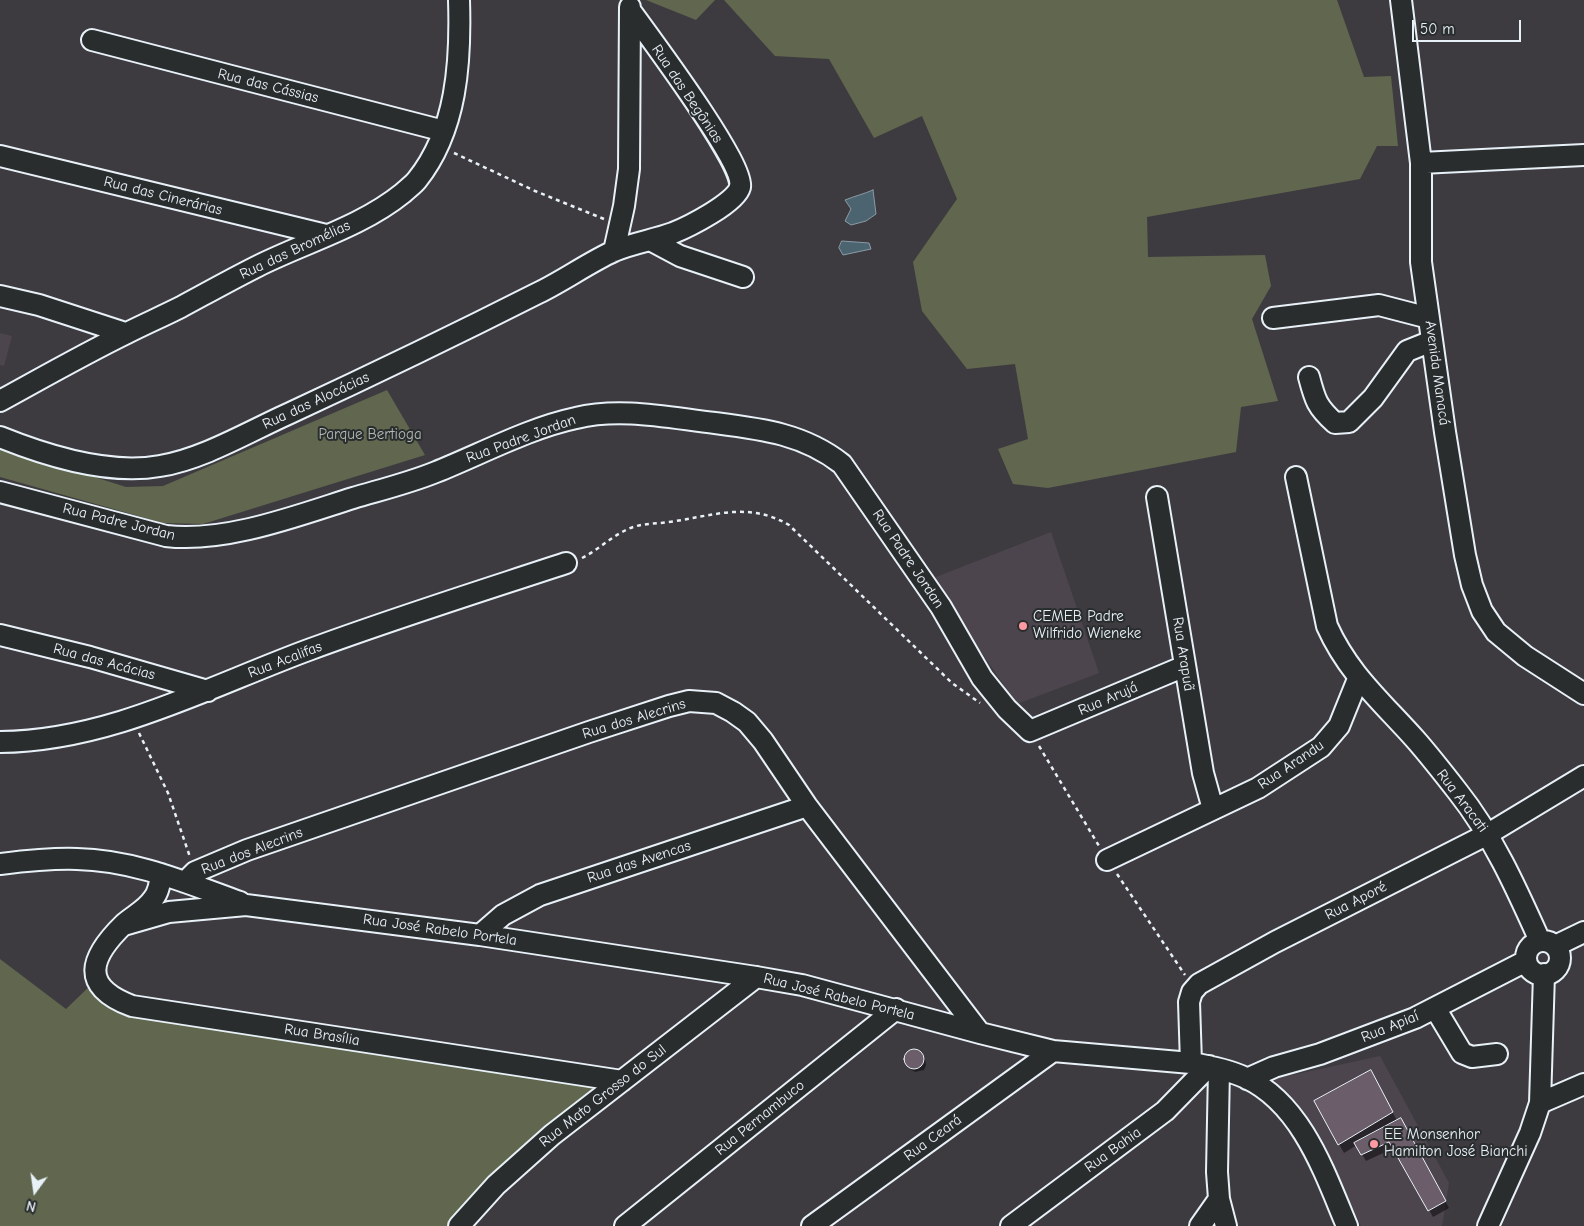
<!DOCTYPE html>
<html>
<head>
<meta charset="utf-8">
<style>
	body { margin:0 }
	#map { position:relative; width:1584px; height:1226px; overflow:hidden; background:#3e3b40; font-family:"Comic Neue",sans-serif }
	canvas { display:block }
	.north { position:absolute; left:10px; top:1166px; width:50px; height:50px; -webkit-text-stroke:4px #2a2d2e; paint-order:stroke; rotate:194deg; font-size:14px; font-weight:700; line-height:20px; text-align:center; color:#e8f1f8 }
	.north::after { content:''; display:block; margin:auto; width:18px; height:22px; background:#e8f1f8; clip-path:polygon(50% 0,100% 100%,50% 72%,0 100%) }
	.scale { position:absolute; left:1412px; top:20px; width:109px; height:22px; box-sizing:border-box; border:2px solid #e8f1f8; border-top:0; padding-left:6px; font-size:15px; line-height:18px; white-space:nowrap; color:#e8f1f8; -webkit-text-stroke:4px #2a2d2e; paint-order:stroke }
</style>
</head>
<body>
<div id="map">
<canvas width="1584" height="1226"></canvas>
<div class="north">N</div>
<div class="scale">50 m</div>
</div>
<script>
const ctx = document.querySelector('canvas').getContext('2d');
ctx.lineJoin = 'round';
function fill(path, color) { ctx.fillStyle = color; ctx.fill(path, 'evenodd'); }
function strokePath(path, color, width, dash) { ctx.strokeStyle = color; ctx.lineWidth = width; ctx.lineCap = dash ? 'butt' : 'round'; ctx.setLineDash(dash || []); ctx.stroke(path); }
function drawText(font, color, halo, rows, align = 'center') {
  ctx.font = font + ' "Comic Neue",sans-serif'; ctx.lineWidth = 4; ctx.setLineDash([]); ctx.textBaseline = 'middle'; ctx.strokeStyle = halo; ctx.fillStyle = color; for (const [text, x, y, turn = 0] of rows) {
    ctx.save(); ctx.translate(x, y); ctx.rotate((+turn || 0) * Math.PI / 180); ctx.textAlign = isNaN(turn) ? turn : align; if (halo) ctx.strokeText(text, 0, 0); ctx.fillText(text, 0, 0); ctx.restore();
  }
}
const built = new Path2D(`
	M0,333L12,336L4,366L0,365Z
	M1051,532L1099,673L1017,704L931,579Z
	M1380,1056L1449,1183L1442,1226H1361L1331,1164L1276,1091L1274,1079Z`);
const green = new Path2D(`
	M646,0H715L696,20Z
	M724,0H1337L1364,77L1391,76L1398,146H1377L1360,179L1147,217L1148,257L1265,255L1271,286L1252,319L1278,401L1241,407L1236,452L1048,488L1013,484L998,449L1028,439L1015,364L967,369L922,311L913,262L957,199L922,116L874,138L829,59L775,56Z
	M387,390L425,455L203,524L163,523L0,477V447L126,487L163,486Z
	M0,959L66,1009L96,980L132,1006L622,1081L460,1226H0Z`);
const water = new Path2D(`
	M873,190L876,214L866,221L851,225L845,221L851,209L845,200C855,196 864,194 873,190Z
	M842,241L869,243L871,249L843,255L839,248Z`);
const shadow = new Path2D(`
	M913,1050L922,1054L925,1059L926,1065L924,1070L915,1072L910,1069L907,1064L905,1060L907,1053Z
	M1376,1080L1397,1121L1400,1120L1449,1208L1433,1217L1394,1148L1366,1161L1357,1145L1344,1153L1315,1101Z`);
const building = new Path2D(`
	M904 1059a10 10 0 1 1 20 0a10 10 0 1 1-20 0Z
	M1371,1070L1393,1112L1338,1145L1314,1101Z
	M1401,1118L1446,1201L1428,1211L1389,1142L1361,1155L1354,1143Z`);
const path = new Path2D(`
	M454,153L535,191L604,219
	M582,558C598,550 612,536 628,529C641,523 655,524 669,522C713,516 748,501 789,525L952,683L980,703
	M139,733L168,793L190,857
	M1039,746L1099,846
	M1117,874L1185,975`);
const minor = new Path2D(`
	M1401,0L1421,163V262L1445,432L1465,555L1472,585L1482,611L1496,632L1525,656L1584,694
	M92,40L444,131
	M0,156L326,235
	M1421,163L1584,155
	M650,240L680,256L743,277
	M614,251L624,206L629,169L630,7
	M0,296L39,305L125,333
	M1273,318L1379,305L1429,318
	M1309,377C1315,400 1317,407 1335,423L1349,422L1373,398L1407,351L1432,341
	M0,401C42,378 84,354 127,333C145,324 163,316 181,307C207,293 232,279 258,266C306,242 361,227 403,193C407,189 413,185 417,180C457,130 461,62 459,0
	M0,437C47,456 110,475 160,466C203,459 248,432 288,414C372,375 455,335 538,293C563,281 588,263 614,251C633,243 654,240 673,233C688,227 736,203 740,187C745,164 648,35 630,10
	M1296,477L1327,626C1348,673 1381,701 1415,739C1430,756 1444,774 1458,792C1493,836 1517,890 1540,941
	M0,492L166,536C225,543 296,516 353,498C380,490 409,483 436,472C481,454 529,428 576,418C621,407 670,418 715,423C762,429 804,434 842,464L941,607L982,678L1007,709L1030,731L1185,666
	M1157,497L1203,773L1213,809
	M0,635L90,657L208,691
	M0,742C110,741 210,686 311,649C395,618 481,591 566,563
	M1107,860L1258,788L1321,747L1339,726L1358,679
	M0,864C25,861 51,858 77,859C134,860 187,883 240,902
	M161,874C160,883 159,892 153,899C147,909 133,916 124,924C90,957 79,986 132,1006L622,1081
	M185,882L195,872L247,850L589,732L669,706L689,701L716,703L733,712L747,722L763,741L807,806L980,1033
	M124,925L169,912L246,905L480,935L756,977L802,985L980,1033L1053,1051L1191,1063C1210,1066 1229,1070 1246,1078C1302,1104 1325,1174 1347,1226
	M480,935L503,915L540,895L807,806
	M1526 958a17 17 0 1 1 34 0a17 17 0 1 1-34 0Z
	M1555,946L1584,932
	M1435,1008L1462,1053L1472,1057L1497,1054
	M1191,1063L1189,1002L1192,992L1199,984L1275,942L1488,834L1584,776
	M1247,1079L1274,1067L1320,1054L1415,1018L1526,961
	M1540,1103L1584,1084
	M1219,1199L1226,1226
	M459,1226L496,1185L552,1135L756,977
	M625,1226L896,1009
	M812,1226L1053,1051
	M1011,1226L1165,1111L1209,1066
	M1200,1226L1219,1199L1217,1172L1219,1069
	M1488,1226L1530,1133L1540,1103L1544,974`);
const markers = [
	[1023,626,5,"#ff9aa2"],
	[1374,1144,5,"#ff9aa2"]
];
const streetNames = [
	["Rua das Cássias",268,86,14],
	["Rua das Begônias",687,94,56],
	["Rua das Cinerárias",163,196,14],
	["Rua das Bromélias",295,250,-25],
	["Avenida Manacá",1437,373,82],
	["Rua das Alocácias",316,401,-25],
	["Rua Padre Jordan",521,439,-20],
	["Rua Padre Jordan",119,522,14],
	["Rua Padre Jordan",908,559,56],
	["Rua Arapuã",1183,654,81],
	["Rua Acalifas",285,660,-21],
	["Rua das Acácias",104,662,15],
	["Rua Arujá",1108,699,-23],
	["Rua dos Alecrins",634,719,-17],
	["Rua Arandu",1291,765,-34],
	["Rua Aracati",1462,801,53],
	["Rua dos Alecrins",252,851,-21],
	["Rua das Avencas",639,862,-18],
	["Rua Aporé",1356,901,-27],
	["Rua José Rabelo Portela",440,930,8],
	["Rua José Rabelo Portela",839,997,14],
	["Rua Apiaí",1390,1027,-22],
	["Rua Brasília",322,1035,9],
	["Rua Mato Grosso do Sul",603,1096,-38],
	["Rua Pernambuco",760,1118,-39],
	["Rua Ceará",933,1138,-36],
	["Rua Bahia",1113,1150,-36]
];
const parkNames = [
	["Parque Bertioga",370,435]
];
const poiNames = [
	["CEMEB Padre",1033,617],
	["Wilfrido Wieneke",1033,634],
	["EE Monsenhor",1384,1135],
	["Hamilton José Bianchi",1384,1152]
];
fill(built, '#4c454d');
fill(green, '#60674e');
fill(water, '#4c6370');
strokePath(water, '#8a9ca6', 1);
fill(shadow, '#0007');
fill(building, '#6b5d6a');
strokePath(building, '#e8f1f8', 1);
strokePath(minor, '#e8f1f8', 24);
strokePath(path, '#e8f1f8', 2.5, [4, 4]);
strokePath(minor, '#2a2d2e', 20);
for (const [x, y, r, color] of markers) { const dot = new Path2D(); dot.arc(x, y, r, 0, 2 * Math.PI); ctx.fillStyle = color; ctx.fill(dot); strokePath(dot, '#2a2d2e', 2); }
drawText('15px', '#e8f1f8', '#2a2d2e', streetNames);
drawText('15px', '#b2bab4', '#2a2d2e', parkNames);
drawText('15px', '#e8f1f8', '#2a2d2e', poiNames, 'left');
</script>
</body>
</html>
